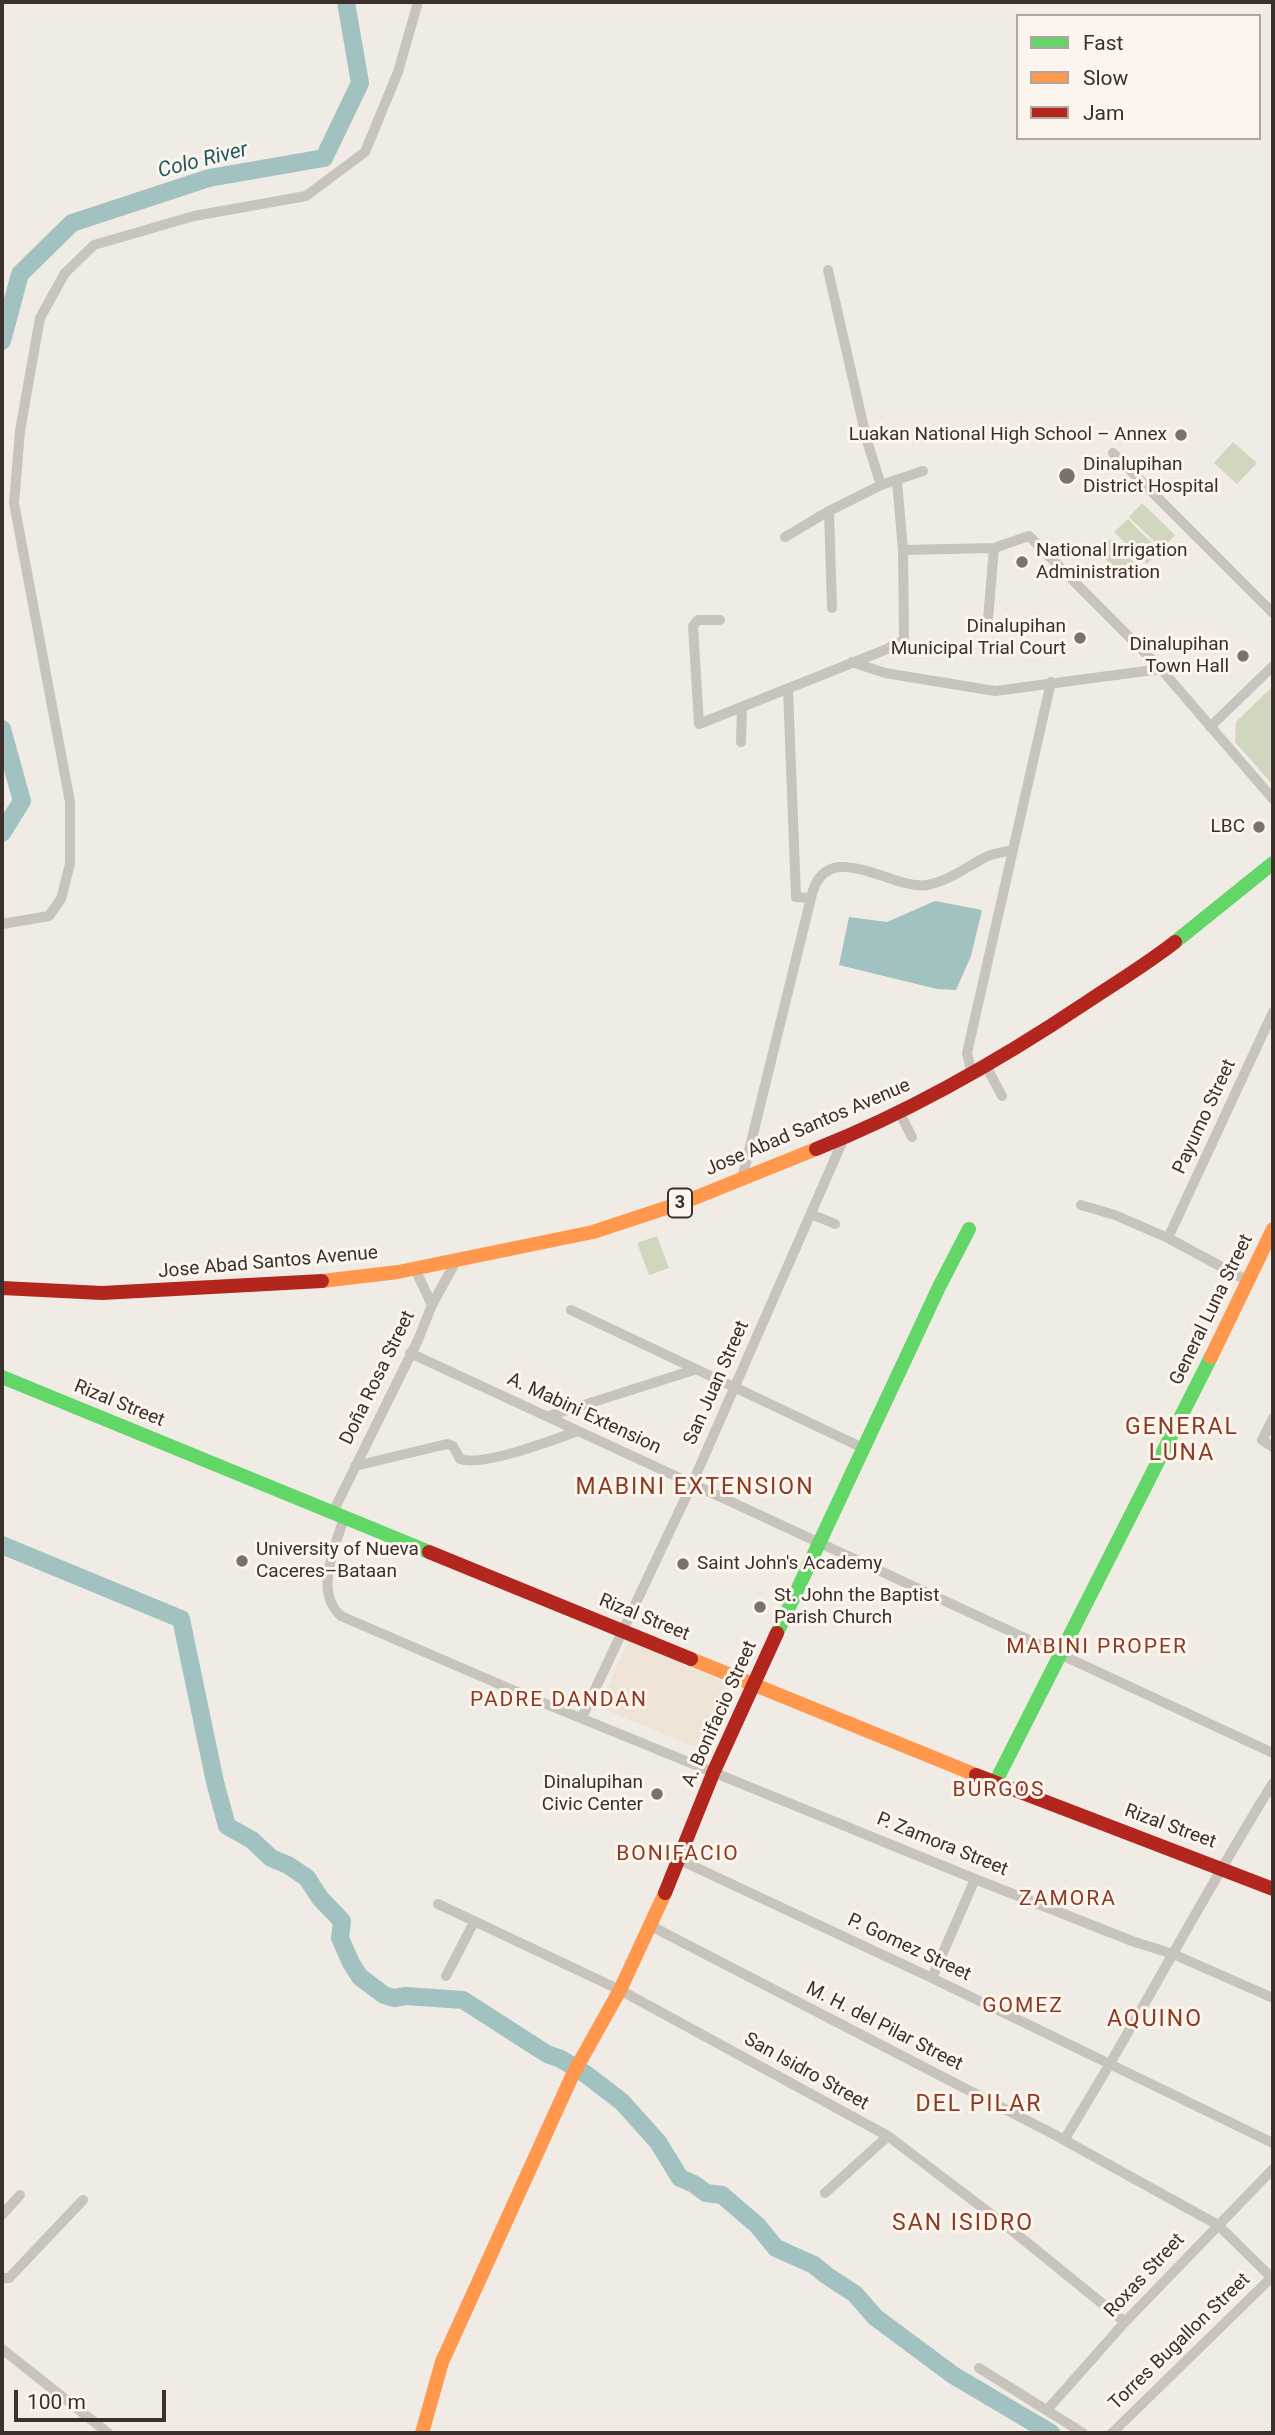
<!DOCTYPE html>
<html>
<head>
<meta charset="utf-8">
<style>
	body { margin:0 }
	#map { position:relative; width:1275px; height:2435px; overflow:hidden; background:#f0ebe5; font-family:Roboto,sans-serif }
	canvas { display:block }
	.frame { position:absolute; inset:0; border:4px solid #3b302b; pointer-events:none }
	.legend { position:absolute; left:1016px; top:14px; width:245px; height:126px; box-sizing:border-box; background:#fbf5ee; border:2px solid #aea6a0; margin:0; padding:9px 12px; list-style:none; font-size:21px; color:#3b302b }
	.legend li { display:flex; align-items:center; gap:14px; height:35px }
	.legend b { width:35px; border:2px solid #aea6a0 }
	.scale { position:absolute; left:14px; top:2390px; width:152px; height:32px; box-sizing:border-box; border:4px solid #3b302b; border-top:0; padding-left:9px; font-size:21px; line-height:24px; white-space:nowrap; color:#3b302b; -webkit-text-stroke:5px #fbf5ee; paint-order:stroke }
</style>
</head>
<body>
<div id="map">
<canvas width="1275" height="2435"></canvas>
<div class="frame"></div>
<ul class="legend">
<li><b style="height:9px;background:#63d668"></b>Fast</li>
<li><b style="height:9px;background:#ff974d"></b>Slow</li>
<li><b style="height:9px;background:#b3261e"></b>Jam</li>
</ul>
<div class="scale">100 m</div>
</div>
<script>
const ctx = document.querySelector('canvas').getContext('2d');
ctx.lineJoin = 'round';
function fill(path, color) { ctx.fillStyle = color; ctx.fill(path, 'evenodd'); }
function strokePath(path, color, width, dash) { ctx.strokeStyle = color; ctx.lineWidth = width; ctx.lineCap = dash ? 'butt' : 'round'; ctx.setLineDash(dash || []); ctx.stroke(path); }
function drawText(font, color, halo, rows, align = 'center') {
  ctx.font = font + ' Roboto,sans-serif'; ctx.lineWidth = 6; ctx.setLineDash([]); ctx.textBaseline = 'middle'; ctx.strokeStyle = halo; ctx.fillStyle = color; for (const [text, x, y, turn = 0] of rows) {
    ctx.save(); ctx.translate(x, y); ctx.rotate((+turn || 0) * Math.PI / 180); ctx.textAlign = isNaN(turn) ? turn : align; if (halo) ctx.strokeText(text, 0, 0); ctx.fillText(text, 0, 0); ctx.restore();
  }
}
const green = new Path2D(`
	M1233,442L1257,463L1237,484L1214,463Z
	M1142,503L1175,535L1162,549L1129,517Z
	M1128,519L1160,551L1147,564L1114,532Z
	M1109,539L1137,565L1125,578L1097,551Z
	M1273,686V785L1235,742L1236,722Z
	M657,1236L669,1268L649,1275L637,1243Z`);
const plaza = new Path2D(`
	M628,1641L733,1686L705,1751L599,1707Z`);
const water = new Path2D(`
	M935,901L982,910L971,956L956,990L937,989L839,965L849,917L887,922Z`);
const river = new Path2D(`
	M2,341L20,274L72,223L209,178L324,158L360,83L346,2
	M2,729L22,801L2,833
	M2,1545L181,1619L215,1782L227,1826L252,1840L271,1858L288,1865L307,1878L320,1898L342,1921L340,1938L351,1963L360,1977L384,1995L394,1998L406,1996L463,2000L547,2054L561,2059L587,2075L622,2102L658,2142L680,2178L694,2184L706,2193L722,2195L757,2225L776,2248L814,2265L826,2275L855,2294L875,2317L953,2375L1051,2433`);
const street = new Path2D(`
	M828,270L867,441L881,485
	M1113,453L1273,613
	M829,511L832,608
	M785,537L829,511L881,485L923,471
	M903,550L994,548L1029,536L1161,669L1273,799
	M988,619L994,548
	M720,620H698L693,626L699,724L887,649L904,640L903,550L897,481
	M852,662L885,673L995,691L1161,669
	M1210,727L1273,666
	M741,742L742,708
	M811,898C825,833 892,891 927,885C949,881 966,867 986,857C994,853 1004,852 1012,850
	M2,924L49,916L61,899L70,864V802L14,503L20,431L40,318L65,273L94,245L194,216L306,196L365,152L398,72L418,2
	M986,1066L1002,1096
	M972,1074L967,1053L1051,682
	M899,1112L912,1137
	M742,1179L811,898L796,897L788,689
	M1081,1205L1115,1215L1168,1238L1248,1281
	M811,1214L835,1224
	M1168,1238L1273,1012
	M415,1269L432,1305
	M571,1310L863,1448
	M410,1353L1273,1753
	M549,1416L694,1370
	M1273,1418L1262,1440L1273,1447
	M355,1466L447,1444L453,1446L460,1459C483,1467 553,1440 578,1431
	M333,1512L418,1340L432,1305L456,1261
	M344,1517C336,1547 313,1591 341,1616L529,1697L975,1879L1132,1941L1173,1954L1273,1998
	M582,1717L692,1484L844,1138
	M680,1860L932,1978L1273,2143
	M438,1904L620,1990L888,2136L1004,2224L1125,2322
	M651,1926L1057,2136L1218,2225L1272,2278
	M446,1976L474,1922
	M932,1978L975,1879
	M1064,2140C1137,2023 1200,1900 1273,1783
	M825,2193L888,2136
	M2,2215L20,2195
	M2,2278H9L83,2200
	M2,2349L108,2433
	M979,2368L1083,2433
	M1047,2410L1125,2322L1273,2169
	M1112,2433L1273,2276`);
const fast = new Path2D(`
	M1175,942L1273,863
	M2,1377L429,1552
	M777,1633L939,1287L969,1229
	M995,1783L1211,1357`);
const slow = new Path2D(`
	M322,1281L398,1272L593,1232L687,1201L816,1149
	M1211,1357L1273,1229
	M691,1659L976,1775
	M422,2433L442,2362L573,2074L620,1990L665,1893`);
const jam = new Path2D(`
	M816,1149C912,1111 1002,1059 1087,1002C1117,982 1147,964 1175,942
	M2,1288L102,1293L322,1281
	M429,1552L691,1659
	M976,1775L1273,1889
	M665,1893L714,1771L777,1633`);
const markers = [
	[1181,435,7,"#7a716c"],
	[1067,476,9,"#7a716c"],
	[1022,562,7,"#7a716c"],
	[1080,638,7,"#7a716c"],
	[1243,656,7,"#7a716c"],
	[1259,827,7,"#7a716c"],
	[242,1561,7,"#7a716c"],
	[683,1564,7,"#7a716c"],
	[760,1607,7,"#7a716c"],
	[657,1794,7,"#7a716c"]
];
const shields = [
	[680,1203,24]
];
const shieldNames = [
	["3",680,1203]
];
const poiNames = [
	["Luakan National High School – Annex",1167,435],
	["Dinalupihan",1083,465,"left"],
	["District Hospital",1083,487,"left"],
	["National Irrigation",1036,551,"left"],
	["Administration",1036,573,"left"],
	["Dinalupihan",1066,627],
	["Municipal Trial Court",1066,649],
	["Dinalupihan",1229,645],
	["Town Hall",1229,667],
	["LBC",1245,827],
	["University of Nueva",256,1550,"left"],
	["Caceres–Bataan",256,1572,"left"],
	["Saint John's Academy",697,1564,"left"],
	["St. John the Baptist",774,1596,"left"],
	["Parish Church",774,1618,"left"],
	["Dinalupihan",643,1783],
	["Civic Center",643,1805]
];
const streetNames = [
	["Payumo Street",1205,1117,-65],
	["Jose Abad Santos Avenue",808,1128,-23],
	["Jose Abad Santos Avenue",268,1263,-5],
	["General Luna Street",1212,1310,-64],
	["Doña Rosa Street",378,1378,-64],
	["San Juan Street",717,1383,-66],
	["Rizal Street",119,1404,22],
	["A. Mabini Extension",584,1414,25],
	["Rizal Street",644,1618,22],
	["A. Bonifacio Street",720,1714,-66],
	["Rizal Street",1170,1827,20],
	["P. Zamora Street",942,1845,22],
	["P. Gomez Street",909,1948,25],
	["M. H. del Pilar Street",884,2027,27],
	["San Isidro Street",806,2072,29],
	["Roxas Street",1145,2276,-47],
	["Torres Bugallon Street",1180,2342,-44]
];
const waterNames = [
	["Colo River",203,161,-14]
];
const neighbourhoodNames = [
	["MABINI PROPER",1097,1648],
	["PADRE DANDAN",559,1701],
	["BURGOS",999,1791],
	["BONIFACIO",678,1855],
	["ZAMORA",1068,1900],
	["GOMEZ",1023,2007]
];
const quarterNames = [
	["GENERAL",1182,1428],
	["LUNA",1182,1454],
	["MABINI EXTENSION",695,1488],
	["AQUINO",1155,2020],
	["DEL PILAR",979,2105],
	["SAN ISIDRO",963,2224]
];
fill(green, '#d1d6bf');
fill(plaza, '#eee3d5');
fill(water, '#a1c2c1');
strokePath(river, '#a1c2c1', 18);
strokePath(street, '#c9c3be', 10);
strokePath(fast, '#63d668', 14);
strokePath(slow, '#ff974d', 14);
strokePath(jam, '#b3261e', 14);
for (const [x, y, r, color] of markers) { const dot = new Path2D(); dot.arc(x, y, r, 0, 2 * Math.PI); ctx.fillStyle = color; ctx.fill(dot); strokePath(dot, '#fbf5ee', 2.5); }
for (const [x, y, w] of shields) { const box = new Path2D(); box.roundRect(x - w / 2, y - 14.5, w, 29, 5); ctx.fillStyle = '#fbf5ee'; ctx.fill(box); strokePath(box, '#3b302b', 2); }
drawText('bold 18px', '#3b302b', null, shieldNames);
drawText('19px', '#3b302b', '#fbf5ee', poiNames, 'right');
drawText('19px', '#3b302b', '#fbf5ee', streetNames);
drawText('italic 21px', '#1f5a5e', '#fbf5ee', waterNames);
ctx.letterSpacing = '2px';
drawText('21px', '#8c3b22', '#fbf5ee', neighbourhoodNames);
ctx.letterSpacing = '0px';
ctx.letterSpacing = '2px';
drawText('23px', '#8c3b22', '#fbf5ee', quarterNames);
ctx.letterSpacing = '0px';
</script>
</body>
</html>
